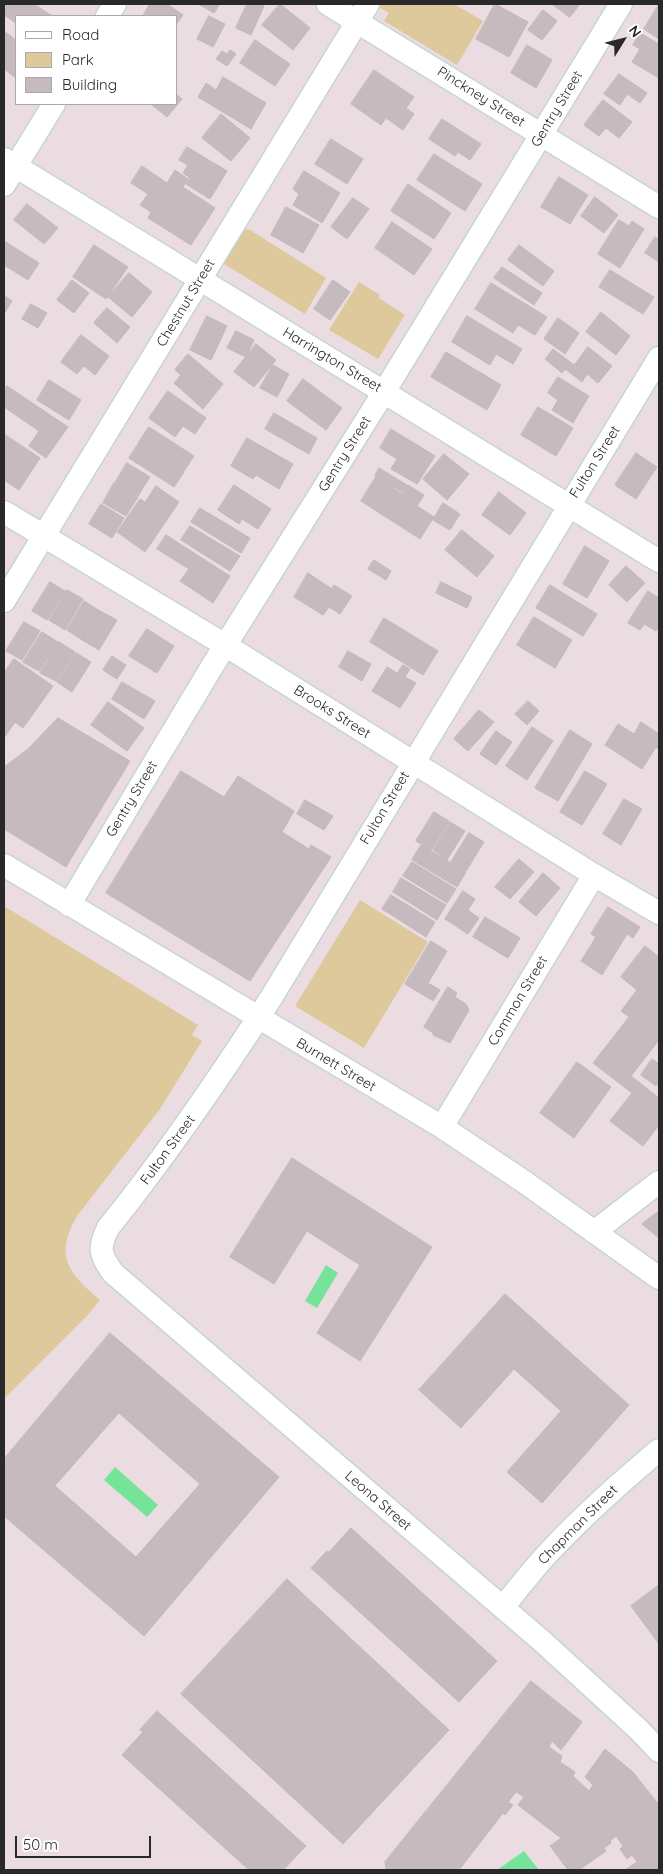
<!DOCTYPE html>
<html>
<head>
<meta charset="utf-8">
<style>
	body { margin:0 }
	#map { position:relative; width:663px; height:1874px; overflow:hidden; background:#eadce1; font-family:Quicksand,sans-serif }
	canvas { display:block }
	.frame { position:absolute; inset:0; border:5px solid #292929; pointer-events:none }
	.legend { position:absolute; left:15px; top:15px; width:162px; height:90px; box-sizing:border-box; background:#fff; border:1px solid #a9a9a9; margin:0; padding:6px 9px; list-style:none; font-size:15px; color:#292929 }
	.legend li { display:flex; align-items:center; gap:10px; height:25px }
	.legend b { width:25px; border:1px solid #a9a9a9 }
	.north { position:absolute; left:598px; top:15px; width:50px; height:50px; -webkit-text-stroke:4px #fff; paint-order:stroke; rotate:54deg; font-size:14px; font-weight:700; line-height:20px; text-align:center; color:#292929 }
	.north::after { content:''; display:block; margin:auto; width:18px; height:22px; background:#292929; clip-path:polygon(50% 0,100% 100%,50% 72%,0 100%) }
	.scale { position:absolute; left:15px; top:1836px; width:136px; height:22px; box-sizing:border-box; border:2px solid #292929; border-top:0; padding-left:6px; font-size:15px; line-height:18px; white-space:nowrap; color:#292929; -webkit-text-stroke:4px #fff; paint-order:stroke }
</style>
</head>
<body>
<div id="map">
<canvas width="663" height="1874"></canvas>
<div class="frame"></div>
<ul class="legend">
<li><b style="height:6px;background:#fff"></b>Road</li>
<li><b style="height:14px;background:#ddc99c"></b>Park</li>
<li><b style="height:14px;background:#c5babe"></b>Building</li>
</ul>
<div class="north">N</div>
<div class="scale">50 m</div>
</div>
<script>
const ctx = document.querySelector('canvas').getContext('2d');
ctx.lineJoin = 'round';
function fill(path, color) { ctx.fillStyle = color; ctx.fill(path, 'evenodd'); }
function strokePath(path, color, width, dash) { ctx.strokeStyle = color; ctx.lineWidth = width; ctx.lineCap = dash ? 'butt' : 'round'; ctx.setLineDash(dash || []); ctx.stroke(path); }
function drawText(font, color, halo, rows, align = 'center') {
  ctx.font = font + ' Quicksand,sans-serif'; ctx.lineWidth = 4; ctx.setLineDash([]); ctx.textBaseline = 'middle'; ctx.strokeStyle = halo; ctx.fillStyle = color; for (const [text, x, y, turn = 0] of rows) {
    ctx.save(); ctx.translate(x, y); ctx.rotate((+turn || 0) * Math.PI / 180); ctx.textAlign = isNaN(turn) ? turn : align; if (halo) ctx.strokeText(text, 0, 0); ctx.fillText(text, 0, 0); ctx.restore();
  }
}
const green = new Path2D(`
	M379,4H454L483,21L457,65L384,21L389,13L377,6Z
	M241,228L250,230L326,278L305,314L221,262Z
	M359,282L380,295L379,298L405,315L378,359L329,330Z
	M360,900L428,942L364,1048L295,1006Z
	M4,906L198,1025L192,1035L202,1041L160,1109L77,1216C54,1256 68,1273 100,1300L87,1316L4,1399Z`);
const water = new Path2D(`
	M326,1265L338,1273L317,1308L305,1301Z
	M115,1467L158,1505L147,1517L104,1480Z
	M524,1851L539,1870H497Z`);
const building = new Path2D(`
	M7,4H34L52,16H16V23L4,15V9Z
	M150,4H167L183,15L176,25V16H143Z
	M201,4H220L214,13L200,5Z
	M247,4H260L264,6L251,35L236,28Z
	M280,4L310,28L293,50L262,25Z
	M495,4L528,22L509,57L476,39Z
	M552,4H580L570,17Z
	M659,4V39L644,29Z
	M543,10L557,21L542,40L528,30Z
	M209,16L225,24L213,47L197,39Z
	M4,31L16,40V78L4,69Z
	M640,33L659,44V78L632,62L640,49L633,45Z
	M255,40L290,64L275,86L240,63Z
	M527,45L552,60L536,88L511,73Z
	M230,50L236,54L227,66L216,59L222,51L227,54Z
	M374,70L414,97L406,108L414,114L403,130L386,118L381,125L351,104Z
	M619,74L647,93L640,103L627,94L620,105L604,94Z
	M223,77L266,103L251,129L198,97L206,83L216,90Z
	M176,94L182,99L167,117L151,104H176Z
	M603,100L632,122L619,138L606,128L599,136L584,125Z
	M221,114L250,138L231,161L202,138Z
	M442,119L481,144L470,160L458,152L455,156L429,139Z
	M331,139L363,159L347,184L315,164Z
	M187,147L227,171L210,199L186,184L190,178L183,173L188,165L179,160Z
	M434,154L482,184L465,211L417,180Z
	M142,166L167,183L175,170L188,179L183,187L215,208L191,245L148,218L151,212L140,205L148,194L131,183Z
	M304,171L340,193L322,223L293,205L299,194L293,189Z
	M559,177L588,195L570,224L541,207Z
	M408,184L451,213L434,239L391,211Z
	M595,197L618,215L604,233L581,216Z
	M353,198L369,209L347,239L331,227Z
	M27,204L58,228L44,244L14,220Z
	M286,207L319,225L303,253L271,235Z
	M619,220L629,226L632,221L644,229L620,268L598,254Z
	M392,222L432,249L414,275L375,248Z
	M655,237L659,240V262L645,253Z
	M4,241L39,263L28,280L4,265Z
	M94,245L128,267L106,299L73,277Z
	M519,245L554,271L543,286L508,260Z
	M502,267L542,293L534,305L494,278Z
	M610,270L654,297L643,314L599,287Z
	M129,273L152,292L132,317L108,297Z
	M72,280L89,293L74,313L57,300Z
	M333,280L350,292L330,320L314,309Z
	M491,283L547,317L535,335L518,325L513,333L475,309Z
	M4,295L12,301L4,314Z
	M31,304L47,313L38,328L22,319Z
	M107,308L130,327L117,343L94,323Z
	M601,312L630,336L616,355L586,332Z
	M207,316L227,326L211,360L190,350Z
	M467,316L522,349L513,364L496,354L490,365L452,342Z
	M558,318L579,333L565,354L544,339Z
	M236,331L254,340L246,357L227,348Z
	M81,335L109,356L95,375L84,366L77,374L61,362Z
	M256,344L276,360L254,387L234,372Z
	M588,347L612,366L598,383L587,374L582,382L565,369L562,373L545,359L553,349L574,365Z
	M446,352L501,385L487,410L431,377Z
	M188,354L223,384L203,409L174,383L181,375L175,370Z
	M273,365L289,374L277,397L260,388Z
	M558,377L589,396L573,423L552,410L558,400L548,393Z
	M303,379L342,408L326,430L287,401Z
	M49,380L81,400L69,420L37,400Z
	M7,386L68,427L46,458L29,446L39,431L4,407V391Z
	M168,391L206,418L195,434L183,426L175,437L149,418Z
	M538,407L573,428L556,456L521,435Z
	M274,413L317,438L309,454L265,429Z
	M149,427L194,456L184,471L139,442Z
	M391,429L435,456L417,484L391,469L397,459L380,448Z
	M4,434L40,458L19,490L4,480Z
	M247,438L293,464L279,489L256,475L253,479L231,466Z
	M139,443L184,472L174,487L129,458Z
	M636,453L657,467L636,499L615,485Z
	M444,454L469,474L447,500L423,479Z
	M127,463L150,477L138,496L115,483Z
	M379,468L407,485L402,492L375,476Z
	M376,477L402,494L408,485L424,495L417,506L434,517L420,539L361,501Z
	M114,483L138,497L126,516L103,503Z
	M234,485L271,509L258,529L242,519L239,524L218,510Z
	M156,486L179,502L145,552L117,532L140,499L145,502Z
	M499,492L526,513L510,535L482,515Z
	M443,503L460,514L450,530L433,520Z
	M101,504L124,518L112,538L89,524Z
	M200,508L250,538L241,553L191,522Z
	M190,526L240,556L230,571L181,540Z
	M462,530L494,556L477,577L445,550Z
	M166,535L230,576L213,603L180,581L189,569L157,549Z
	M585,546L609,561L587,598L563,584Z
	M374,560L391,571L386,580L368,569Z
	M626,566L645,583L627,602L609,585Z
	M308,573L332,589L334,585L352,596L340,614L329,607L323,615L294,597Z
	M50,582L65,591L47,620L32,611Z
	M441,582L472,597L467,608L436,593Z
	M550,585L597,614L583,636L536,608Z
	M67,590L83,599L65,630L49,620Z
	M648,591L659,598V626L656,631L644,624L640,630L628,623Z
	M84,601L100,611L82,640L67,630Z
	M100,611L117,620L99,650L82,640Z
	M534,617L572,640L555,668L517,645Z
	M384,618L438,651L423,675L370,642Z
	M24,622L40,631L22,660L6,651Z
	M147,629L174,646L157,673L129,656Z
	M42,632L58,642L39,671L23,662Z
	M59,642L75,652L56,681L40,673Z
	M348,651L371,664L362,681L339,667Z
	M76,653L91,662L72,692L57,682Z
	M112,656L126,665L117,679L103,670Z
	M14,659L53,686L23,728L15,722L4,738V673Z
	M403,665L410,669L405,677L416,683L400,708L372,691L387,667L397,673Z
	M122,682L155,701L144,719L112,699Z
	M528,701L539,711L527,725L515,714Z
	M108,702L144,728L127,751L91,725Z
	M479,710L494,722L468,751L454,739Z
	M58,718L130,761L66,867L4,829V767L28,749Z
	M641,722L659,734V750L656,747L642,769L605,745L618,724L634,734Z
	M532,727L553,741L527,780L506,766Z
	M570,730L592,744L558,801L535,788Z
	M496,731L512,742L496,765L480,754Z
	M181,771L224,797L238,776L294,811L282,832L309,849L311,845L331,857L250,981L106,893Z
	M585,771L607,784L582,825L560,812Z
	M624,799L642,809L621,845L603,834Z
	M305,800L333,816L324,830L297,814Z
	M434,812L449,821L431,850L416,841Z
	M450,822L465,831L447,860L433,850Z
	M469,833L484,842L466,871L451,862Z
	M421,845L466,872L457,887L412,860Z
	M519,859L534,872L510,899L495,887Z
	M412,862L456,889L447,903L403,876Z
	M543,873L560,888L536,916L519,902Z
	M401,878L446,905L437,920L393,892Z
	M463,891L475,899L468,910L479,918L468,934L445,919Z
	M391,895L435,922L426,937L382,909Z
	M608,907L640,927L633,938L627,934L602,975L581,961L596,937L591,934Z
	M485,917L520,938L508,958L473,937Z
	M431,941L447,951L428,983L440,990L433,1001L405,984Z
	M645,946L659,957V1040L631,1076L659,1098V1125L643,1146L610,1121L632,1093L593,1063L629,1017L621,1011L637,990L621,977Z
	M448,987L457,993L455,997L466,1004L469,1010L450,1043L433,1035V1033L424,1027Z
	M652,1059L659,1064V1082L656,1086L641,1075Z
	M577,1062L611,1087L574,1138L540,1113Z
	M292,1158L432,1247L360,1361L317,1333L360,1265L307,1231L274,1284L230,1257Z
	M659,1211V1238L642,1224Z
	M505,1294L629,1405L542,1503L507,1472L561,1411L514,1369L461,1428L419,1390Z
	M110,1333L279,1477L144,1636L4,1516V1459ZM119,1413L200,1484L136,1557L55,1486Z
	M351,1528L497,1661L459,1702L311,1568L327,1551L329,1552Z
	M287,1579L449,1730L343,1844L181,1694Z
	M659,1585V1644L631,1606Z
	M531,1681L582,1722L561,1750L552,1741L549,1747L562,1756L560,1762L575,1772L573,1776L589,1791L593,1785L585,1777L605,1749L633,1772L659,1805V1870H625L637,1862L632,1855L627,1859L620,1849L623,1846L616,1836L610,1841L611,1843L604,1848L606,1851L579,1870H568L550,1846L561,1838L518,1805L524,1797L516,1792L508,1802L513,1805L505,1815L503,1813L459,1870H386L385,1862Z
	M157,1711L306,1846L283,1870H249L122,1755L143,1732L140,1730Z`);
const minor = new Path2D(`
	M328,4L659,207
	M107,16L115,4
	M4,159L659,561
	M4,185L54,104
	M659,358L271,998C220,1077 167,1155 108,1228C98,1248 100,1255 113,1273L543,1642L638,1729L659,1751
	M4,512L225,645L594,875L659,913
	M4,601L368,4
	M4,865L442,1127L523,1181L659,1278
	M69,905L213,665L384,392L621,4
	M442,1127L594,875
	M594,1232L659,1182
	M503,1607C518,1589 533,1569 550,1551C584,1515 621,1482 659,1450`);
const streetNames = [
	["Pinckney Street",481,97,32],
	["Gentry Street",557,109,-59],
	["Chestnut Street",186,303,-59],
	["Harrington Street",332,360,31],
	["Gentry Street",345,454,-58],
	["Fulton Street",595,462,-58],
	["Brooks Street",332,712,32],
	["Gentry Street",132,799,-59],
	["Fulton Street",385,808,-59],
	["Common Street",518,1001,-59],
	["Burnett Street",336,1065,31],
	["Fulton Street",168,1150,-54],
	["Leona Street",378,1501,41],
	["Chapman Street",578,1525,-45]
];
fill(green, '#ddc99c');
fill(water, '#76e498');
fill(building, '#c5babe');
strokePath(building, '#c5b6ba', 1);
strokePath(minor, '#c7d6d3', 25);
strokePath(minor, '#fff', 22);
drawText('14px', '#292929', '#fff', streetNames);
</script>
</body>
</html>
